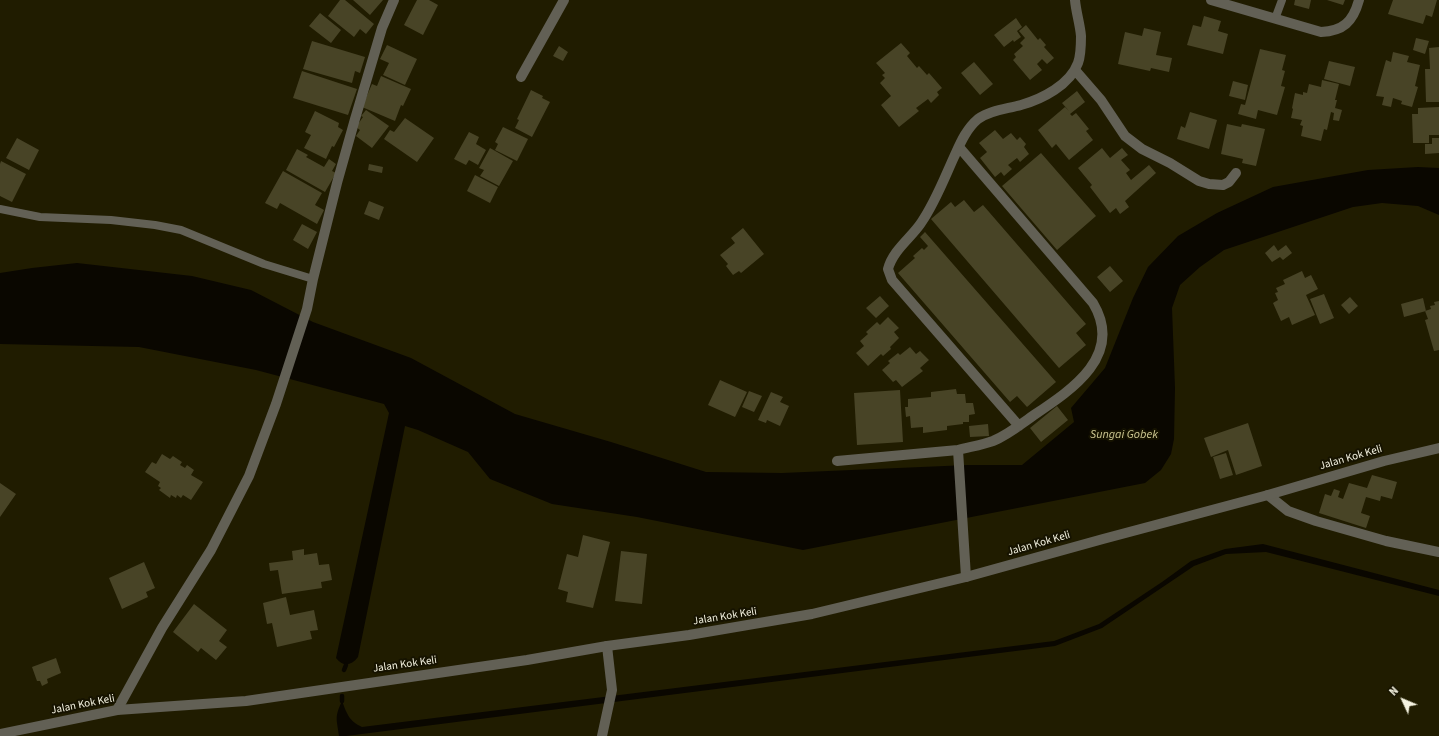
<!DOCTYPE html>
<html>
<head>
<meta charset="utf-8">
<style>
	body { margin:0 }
	#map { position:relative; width:1439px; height:736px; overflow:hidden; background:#201c00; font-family:"Source Sans 3",sans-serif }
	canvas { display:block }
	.north { position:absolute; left:1383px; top:680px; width:40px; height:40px; -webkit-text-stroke:3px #161300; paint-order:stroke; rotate:314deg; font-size:11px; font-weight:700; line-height:16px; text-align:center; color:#f5f3e1 }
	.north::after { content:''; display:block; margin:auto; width:14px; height:18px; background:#f5f3e1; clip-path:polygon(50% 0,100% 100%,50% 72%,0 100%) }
</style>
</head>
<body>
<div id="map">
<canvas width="1439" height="736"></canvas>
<div class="north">N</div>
</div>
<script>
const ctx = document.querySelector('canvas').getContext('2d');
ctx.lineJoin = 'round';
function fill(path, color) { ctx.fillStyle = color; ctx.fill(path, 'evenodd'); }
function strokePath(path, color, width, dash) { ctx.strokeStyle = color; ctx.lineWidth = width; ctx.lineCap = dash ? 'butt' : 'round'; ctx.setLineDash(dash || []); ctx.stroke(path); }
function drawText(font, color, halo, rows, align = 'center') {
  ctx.font = font + ' "Source Sans 3",sans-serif'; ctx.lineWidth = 4; ctx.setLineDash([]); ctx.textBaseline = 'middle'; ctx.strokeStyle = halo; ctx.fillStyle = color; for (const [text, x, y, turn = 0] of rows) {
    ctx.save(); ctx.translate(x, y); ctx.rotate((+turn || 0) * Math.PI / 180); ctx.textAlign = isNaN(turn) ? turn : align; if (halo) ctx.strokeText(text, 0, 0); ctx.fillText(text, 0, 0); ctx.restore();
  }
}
const water = new Path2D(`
	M1418,167L1439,168V215L1418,206L1382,203L1353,207L1224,250L1200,267L1180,285L1172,308L1175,388L1174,439L1171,454L1161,470L1145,483L803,550L637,517L552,504L490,479L468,452L418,430L405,426L358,657C351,666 343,667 336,658L389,413L384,404L256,370L139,347L0,344V273L32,268L77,263L192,276L251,290L313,322L411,358L515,414L611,442L706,472L782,473L968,465H1022L1074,422L1071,408L1105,368L1133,298L1148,267L1178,236L1217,213L1273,187L1368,170Z
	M1263,544L1439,590V596L1266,552L1226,554L1194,566L1102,628L1055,646L346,736H339C337,719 334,718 342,701C347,714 349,721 362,727L1054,641L1099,624L1162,582L1191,561L1225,549Z`);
const stream = new Path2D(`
	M344,670L346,665
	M342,696V701`);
const building = new Path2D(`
	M340,0H345L374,24L366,34L360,29L354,37L328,16Z
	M353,0H383L370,15Z
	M417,0H429L438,5L423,35L404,25Z
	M1295,0H1311L1309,9L1294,5Z
	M1327,0H1345L1343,5Z
	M1393,0H1437L1432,17L1426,15L1423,24L1388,14Z
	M320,13L341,30L331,43L309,26Z
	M1204,16L1221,21L1218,31L1228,34L1223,54L1187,45L1193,25L1201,27Z
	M1016,18L1022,27L1017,31L1021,37L1014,42L1013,40L1004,47L994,35Z
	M1026,25L1038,40L1040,38L1046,45L1044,47L1054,58L1047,64L1042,59L1037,64L1042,70L1030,80L1013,60L1016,57L1014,54L1023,46L1020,43L1025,38L1019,31Z
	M1144,28L1161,32L1156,55L1172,58L1169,72L1151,68L1150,71L1118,64L1125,32L1142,36Z
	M1416,38L1429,41L1425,54L1413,50Z
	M312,41L365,57L360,73L355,71L352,83L303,69Z
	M901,43L910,53L907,56L917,68L919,66L927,75L929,73L942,88L937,92L939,95L931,103L928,99L916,108L919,111L899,127L881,105L891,96L880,83L885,78L882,75L885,73L876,63Z
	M387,45L417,59L405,85L383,75L389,63L380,59Z
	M559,46L568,52L563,61L553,56Z
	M1439,47V102H1426L1425,69H1430L1429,48Z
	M1260,49L1286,55L1282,70L1285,71L1281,86L1285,87L1277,115L1258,110L1256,119L1238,114L1241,104L1245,105Z
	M1393,52L1409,56L1407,62L1420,65L1415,86L1418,87L1412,107L1401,104L1402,101L1393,98L1391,107L1382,105L1384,97L1376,96L1386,60L1391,62Z
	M1329,61L1355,67L1350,86L1324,79Z
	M974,62L993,84L980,95L961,73Z
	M302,71L357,89L348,115L293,98Z
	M381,76L411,89L403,106L401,105L395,121L362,107L372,84L377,86Z
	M1322,80L1339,84L1335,100H1337L1335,108L1342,110L1339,121L1333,120L1334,113L1331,112L1327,130L1324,129L1321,141L1301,136L1303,126L1300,125L1302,120L1291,118L1293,109L1292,108L1295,93L1303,95V92L1307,93L1309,84L1321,87Z
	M1233,81L1248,85L1245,100L1229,96Z
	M531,90L543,96L542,98L550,102L532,137L515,128L519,120L517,119Z
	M1077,91L1085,102L1070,114L1072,116L1076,113L1089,129L1086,131L1093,140L1069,160L1056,144L1052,148L1038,130L1065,107L1069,111L1062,103Z
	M1439,107V135H1429V143H1413L1412,114H1418V108Z
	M366,110L389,126L372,148L356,136L360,130L356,127L363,117L361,116Z
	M315,111L339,123L338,127L343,130L334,147L332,146L326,159L304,148L311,135L305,132Z
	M1190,112L1217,120L1209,149L1177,139L1181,126L1185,128Z
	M405,118L434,138L417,162L384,139L390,130L394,132Z
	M1227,124L1241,127L1242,124L1265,129L1256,166L1242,163L1243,159L1221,154Z
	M503,127L528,139L517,161L495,150L498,144L495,142Z
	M995,130L1003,139L1011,133L1017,140L1020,137L1026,144L1024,147L1029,154L1020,162L1017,158L1008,165L1012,169L1004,176L1001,172L995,177L980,158L987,152L979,143Z
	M469,132L479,137L476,144L486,150L478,165L469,160L466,165L454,159Z
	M17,138L39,150L29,170L6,158Z
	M1432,138H1439V153L1425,154V144H1432Z
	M490,148L513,161L499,186L480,176L484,170L479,168Z
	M1102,148L1110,158L1122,148L1128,155L1121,160L1130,170L1126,173L1131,180L1149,165L1156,173L1125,201L1129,207L1120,214L1116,208L1110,213L1090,187L1092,185L1078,168Z
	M297,149L308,155L306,157L324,167L329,159L336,164L332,171L336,173L325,192L286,170Z
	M1041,153L1096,216L1057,250L1002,186Z
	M1,161L26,174L12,202L0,196V164Z
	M369,164L383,167L382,173L368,170Z
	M283,171L322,193L315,205L324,210L317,224L280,203L277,209L265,203Z
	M475,175L498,187L490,203L467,191Z
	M964,200L974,212L983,205L1086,324L1076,333L1086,345L1059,368L931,219L951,202L955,207Z
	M369,201L384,207L379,220L364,214Z
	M302,224L317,232L308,249L293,240Z
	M743,228L764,254L741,273L739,271L733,275L726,266L728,264L720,255L735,243L731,238Z
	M925,232L1056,382L1027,407L1017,396L1010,402L898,273L915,258L913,256L922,248L924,250L928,246L920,237Z
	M1274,245L1278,251L1286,245L1292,253L1283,260L1280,257L1272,262L1265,253Z
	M1110,266L1123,281L1110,292L1097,277Z
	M1302,271L1305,278L1311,275L1318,289L1306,295L1315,315L1292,325L1289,317L1281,321L1273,303L1278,300L1275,293L1278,292L1276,288L1285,284L1283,280Z
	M1324,294L1334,318L1320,324L1310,299Z
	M880,296L889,306L876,318L866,308Z
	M1350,297L1358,306L1349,314L1341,305Z
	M1423,298L1426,311L1404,317L1401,304Z
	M1439,301V350L1434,351L1425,320L1428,319L1425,311L1431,309L1430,306L1435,305L1434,302Z
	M888,317L899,328L894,332L899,338L890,347L891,349L883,356L881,354L868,366L856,353L864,346L860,341L868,334L866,332L877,322L880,325Z
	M910,347L916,354L920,351L929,360L920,368L923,371L902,387L896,380L893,382L882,370L890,363L888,361L898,353L900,355Z
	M720,380L747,392L735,417L708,405Z
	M956,389L957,394H965L966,403H973L975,414L969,415V422H963V424L947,426V430L923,433V427L911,428L910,416L906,417L905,407H908V399L931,397V392Z
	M900,390L903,442L857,445L854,393Z
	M749,391L762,396L754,412L742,407Z
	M771,392L783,397L780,402L789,406L780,426L767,420L766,423L758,420Z
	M1057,406L1068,420L1041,442L1030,428Z
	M1248,423L1262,466L1236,475L1228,450L1211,457L1204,438Z
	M988,424L989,436L970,437L969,426Z
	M1226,453L1233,475L1220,479L1213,457Z
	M162,454L170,459L173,456L182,462L180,465L185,468L187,465L194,470L191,475L203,482L191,500L183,495L181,498L177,495L176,498L171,495L170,498L159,490L161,488L158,486L160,482L145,472L152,462L156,464Z
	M1372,475L1397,482L1392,499L1381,496L1380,501L1366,497L1361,513L1370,516L1366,528L1319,513L1325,494L1331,496L1334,489L1340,491L1338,497L1343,499L1349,483L1367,488Z
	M0,483L16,494L0,517Z
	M583,535L610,542L593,608L566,602L568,592L558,589L567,554L578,557Z
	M304,549V555L317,553L319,565L329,564L332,580L321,582L322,588L282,594L278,570L270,571L269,563L293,560L292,551Z
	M621,551L647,554L642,604L615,601Z
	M144,562L155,588L146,592L148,597L122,609L109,578Z
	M286,597L290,615L314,610L318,630L310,631L312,639L277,647L272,623L267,624L263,603Z
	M194,604L227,630L219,641L227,647L216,660L201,648L198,652L173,632Z
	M56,658L61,673L47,679L48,683L42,686L40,681H37L32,667Z`);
const service = new Path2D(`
	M1275,19L1282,0
	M0,209L40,217L111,220L155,225L181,230L264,264L313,279`);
const minor = new Path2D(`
	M1211,0L1321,32C1343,31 1353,22 1359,0
	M1075,70L1101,100L1125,136L1142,149L1170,163L1199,181L1209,184L1223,185L1229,182L1236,173
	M521,77L564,0
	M959,147L1093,303C1124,355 1073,389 1034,415C1021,424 1008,435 993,441C982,445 969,447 958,450L966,577
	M1019,426L892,280L888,269C893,250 911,238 921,223C935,203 944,179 954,157C960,144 966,129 978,119C990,110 1007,109 1021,105C1042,99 1070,85 1078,63C1081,55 1081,45 1081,36C1080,24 1076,12 1075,0
	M837,461L958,450
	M1268,495L1288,511L1316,521L1386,541L1439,552
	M117,710L162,628L211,550L249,476L276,404L307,309L313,279L337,183L355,119L382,28L394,0
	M602,736L612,690L607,646`);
const tertiary = new Path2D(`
	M0,734L117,710L246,701L527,660L607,646L689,635L812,614L966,577L1103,539L1268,495L1384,461L1439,448`);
const streetNames = [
	["Jalan Kok Keli",1351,458,-16],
	["Jalan Kok Keli",1039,544,-16],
	["Jalan Kok Keli",725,617,-9],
	["Jalan Kok Keli",405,665,-8],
	["Jalan Kok Keli",83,705,-11]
];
const waterNames = [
	["Sungai Gobek",1124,435]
];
fill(water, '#0a0700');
strokePath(stream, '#0a0700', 4.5);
fill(building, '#484426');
strokePath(service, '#626055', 8);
strokePath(minor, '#626055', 10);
strokePath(tertiary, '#626055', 10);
drawText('11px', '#f5f3e1', '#161300', streetNames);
drawText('italic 12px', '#cec892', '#161300', waterNames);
</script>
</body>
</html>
